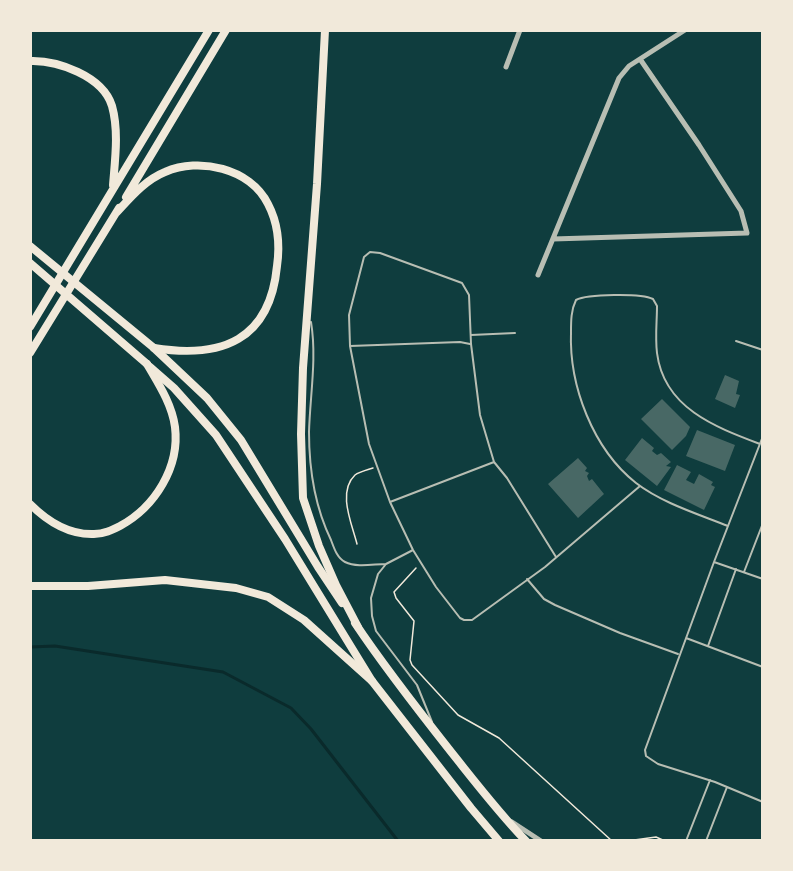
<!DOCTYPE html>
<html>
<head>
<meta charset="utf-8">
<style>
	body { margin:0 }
	#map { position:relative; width:793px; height:871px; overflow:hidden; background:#0f3d3e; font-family:Merriweather,serif }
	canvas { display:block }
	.frame { position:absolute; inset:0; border:32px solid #f1e9da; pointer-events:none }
</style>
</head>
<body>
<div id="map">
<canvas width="793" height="871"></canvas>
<div class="frame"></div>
</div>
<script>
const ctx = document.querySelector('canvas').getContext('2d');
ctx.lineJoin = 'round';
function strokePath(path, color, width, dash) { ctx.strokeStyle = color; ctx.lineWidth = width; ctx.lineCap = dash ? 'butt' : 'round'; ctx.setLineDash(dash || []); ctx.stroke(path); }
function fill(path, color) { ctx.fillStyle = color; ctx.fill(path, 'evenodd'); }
const stream = new Path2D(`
	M30,647L55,646L223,672L291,708L311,729L398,841`);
const building = new Path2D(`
	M725,375L739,381L736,394L740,395L735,408L715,399Z
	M662,399L690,427L686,436L672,450L641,419Z
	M697,430L735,445L725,471L686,456Z
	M642,438L654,448L652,451L657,455L661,453L671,462L666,466L671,467L657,486L625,460Z
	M578,458L587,468L585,471L589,473L587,476L589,481L592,479L604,494L578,518L548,484Z
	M677,465L691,472L686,480L694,484L699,474L713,482L711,485L715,487L704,510L664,490Z`);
const path = new Path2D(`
	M357,544C352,524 337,492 355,475C359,472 367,470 373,468
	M416,568L394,592L396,598L414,621L410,660L412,665L458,715L499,738L612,841
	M627,841L656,837L665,841`);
const service = new Path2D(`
	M311,322C317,358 310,396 309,432C309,469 315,507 331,540C334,548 337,558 345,562C357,568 374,564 386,564
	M471,335L515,333
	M736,341L763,350
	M350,346L460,342L470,344
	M763,436L714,562L645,750L646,756L658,764L715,782L763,802
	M390,502L494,462
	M728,526C698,514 662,503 636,483C593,449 569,386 571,332C571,321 571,310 576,300C587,294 641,293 653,299L657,306C657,321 655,337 657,353C664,408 715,427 760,444
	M413,550L386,564L378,574L371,598L372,616L376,631L417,685L432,722
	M556,557L507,478L494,462L480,415L471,344L469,295L462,283L380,253L370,252L364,257L349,315L350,346L369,444L390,502L413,550L436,587L460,618L464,620H472L545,567L640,486
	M714,562L763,579
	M744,572L763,523
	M527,579L544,599L555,605L620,633L678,654
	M686,638L763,667
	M708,646L736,569
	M686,841L710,780
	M706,841L727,787`);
const minor = new Path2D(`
	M506,67L520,30
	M553,239L747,233L741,211L699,145L640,59
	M538,275L619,78L629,66L685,30
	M512,822L541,841`);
const secondary = new Path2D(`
	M154,348L207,398L241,440L318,567L342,603
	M150,367L174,388L216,435L285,539L372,681L471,808L499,841
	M355,623C385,668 418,710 452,753C476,783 499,813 526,841`);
const primary = new Path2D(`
	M30,246L154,348
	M30,263L147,364`);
const trunk = new Path2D(`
	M325,30L317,184L303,368L301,434L303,498L319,546L336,585L358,627
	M30,61C57,60 103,76 112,106C119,131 115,160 113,185
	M126,197L226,30
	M116,213C130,198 145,180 165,172C199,157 250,168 268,204C278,223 280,245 277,266C270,340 222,359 154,348
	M30,327L209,30
	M30,353L119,208
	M30,504C47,521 69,535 94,534C104,534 112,530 120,526C155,507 180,467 175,427C172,404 158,383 147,364
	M30,586H88L165,580L236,588L268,597L304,620L372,681`);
strokePath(stream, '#0a2a2b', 3);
fill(building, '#486865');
strokePath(path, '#f1e9da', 1.5);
strokePath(service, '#b8beb3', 2);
strokePath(minor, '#b8beb3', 5);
strokePath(secondary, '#f1e9da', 8);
strokePath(primary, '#f1e9da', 8);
strokePath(trunk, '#f1e9da', 8);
</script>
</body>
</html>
